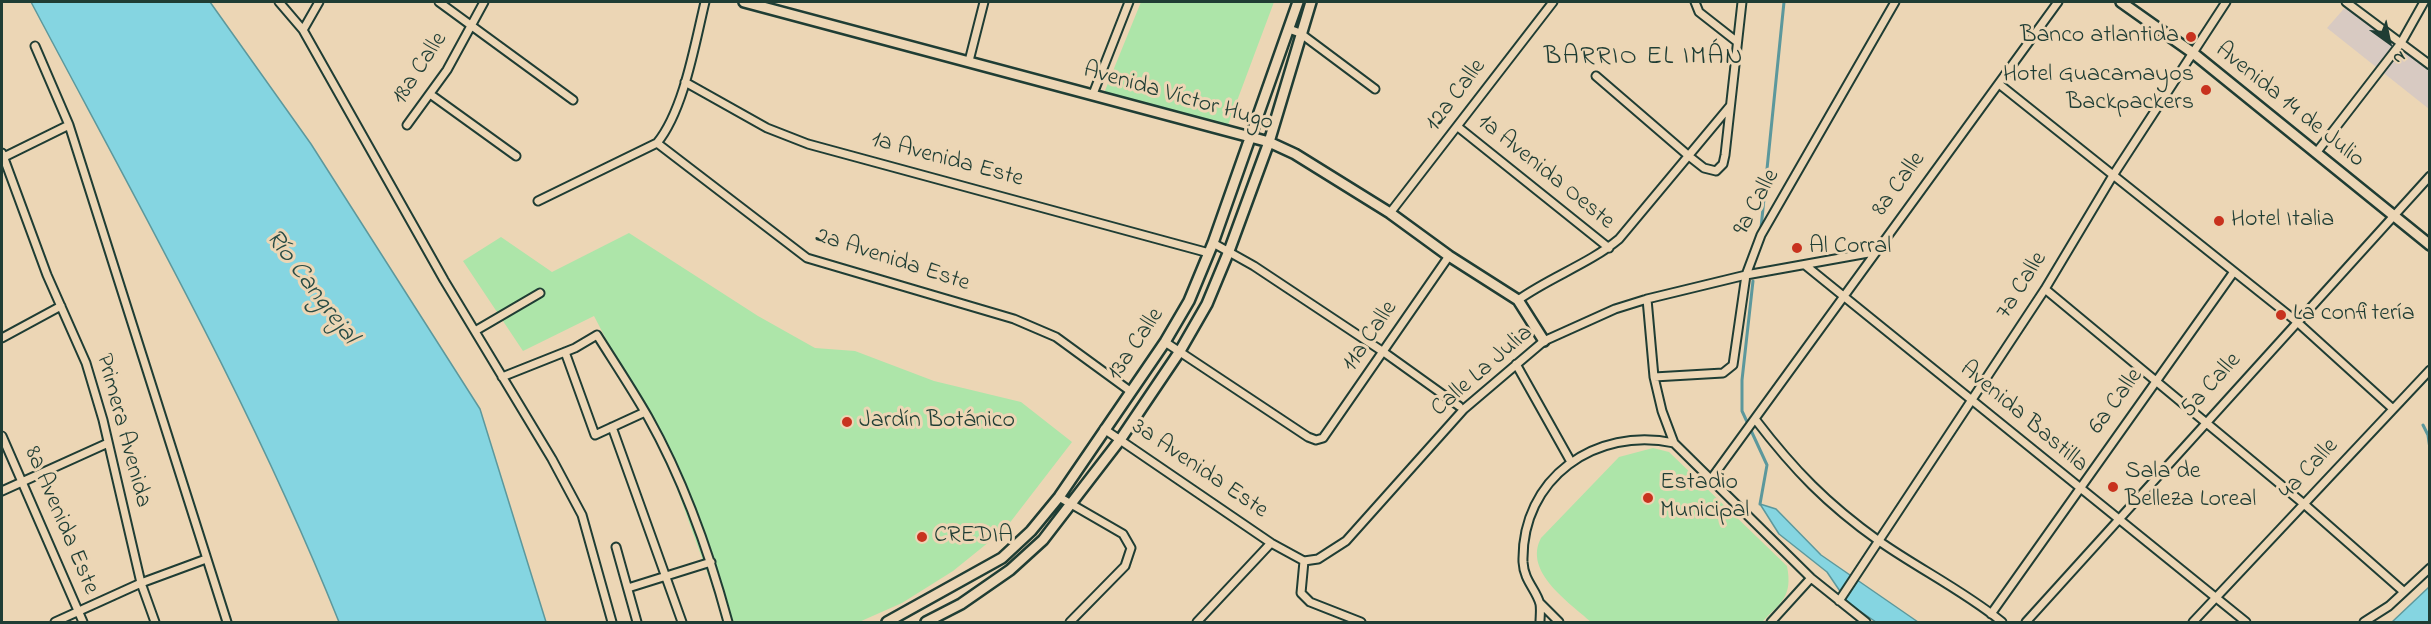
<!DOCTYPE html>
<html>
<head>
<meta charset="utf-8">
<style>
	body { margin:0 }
	#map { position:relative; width:2431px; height:624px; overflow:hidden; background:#ecd6b5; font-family:"Indie Flower",sans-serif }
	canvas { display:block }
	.frame { position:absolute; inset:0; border:3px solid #1f3d34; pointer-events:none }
	.north { position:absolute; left:2359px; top:12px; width:60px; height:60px; -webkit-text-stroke:4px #ecd6b5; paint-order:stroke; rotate:147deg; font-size:16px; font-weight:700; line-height:24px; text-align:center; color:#1f3d34 }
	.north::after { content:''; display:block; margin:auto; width:21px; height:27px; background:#1f3d34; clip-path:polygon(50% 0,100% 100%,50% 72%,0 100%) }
</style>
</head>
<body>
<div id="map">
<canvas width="2431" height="624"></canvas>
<div class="frame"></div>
<div class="north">N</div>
</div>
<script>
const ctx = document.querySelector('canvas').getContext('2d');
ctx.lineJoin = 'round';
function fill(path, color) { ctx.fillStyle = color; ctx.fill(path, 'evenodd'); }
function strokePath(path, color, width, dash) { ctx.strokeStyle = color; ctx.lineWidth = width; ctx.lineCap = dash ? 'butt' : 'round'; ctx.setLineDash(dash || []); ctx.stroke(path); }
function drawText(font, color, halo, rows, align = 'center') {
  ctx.font = font + ' "Indie Flower",sans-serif'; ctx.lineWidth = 6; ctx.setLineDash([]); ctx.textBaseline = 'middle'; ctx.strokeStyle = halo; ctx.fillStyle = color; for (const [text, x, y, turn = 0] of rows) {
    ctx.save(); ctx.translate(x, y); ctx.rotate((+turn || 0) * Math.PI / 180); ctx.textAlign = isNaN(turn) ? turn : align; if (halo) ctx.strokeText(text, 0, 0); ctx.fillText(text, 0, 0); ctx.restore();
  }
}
const built = new Path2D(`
	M2348,4L2429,64V109L2327,28Z`);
const green = new Path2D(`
	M1141,2H1274L1228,125L1104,93Z
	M629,233L758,316L815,348L855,351L934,381L1021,402L1072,442L1005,529L953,571L902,603L859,622H725L675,483L628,381L594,316L523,351L463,261L501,237L552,272Z
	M1653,448L1669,452L1787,566C1793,597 1781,602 1762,622H1591C1569,602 1523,572 1541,538L1619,457Z`);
const water = new Path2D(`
	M31,2H210L311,144L480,409L546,622H339C253,407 139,206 31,2Z
	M1760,504L1776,509L1821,555L1918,622H1876L1848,603L1827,572L1779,534Z
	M2429,587V622H2392Z`);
const stream = new Path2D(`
	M1761,228L1784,2
	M1753,281L1742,380V411L1767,465L1760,504
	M2423,425L2428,435L2430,449`);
const minor = new Path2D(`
	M279,2L303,30L444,280L552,459L582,515L612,622
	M439,2L573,100
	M1695,2L1699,12L1736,41
	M2346,2L2430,65
	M1289,29L1300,33L1375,89
	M303,30L319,2
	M35,46L69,125L227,622
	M969,61L984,2
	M1596,76L1690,157L1704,168L1716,171L1723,164L1725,155L1742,2
	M685,82L767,128L808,144L1209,253
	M1999,84L2296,321L2393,409
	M430,94L516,156
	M1093,94L1129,2
	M407,125L447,70L484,2
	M1458,127L1609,248
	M657,143L807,258L1014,319L1056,337L1130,391
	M2,153L47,275L86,363L103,420L141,583L155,622
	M2316,153L2401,43L2424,2
	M2,158L69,125
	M538,201L657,143C684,110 695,43 705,2
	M1390,213L1553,2
	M1213,243L1254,266L1385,353L1459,406
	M1805,265L2246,622
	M2045,289L2304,504L2403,591
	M1647,299L1654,377L1662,411L1674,443L1811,578L1866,622
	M1518,300C1550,277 1589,264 1619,239L1730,106
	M475,331L540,293
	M2,338L61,306
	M1165,342L1308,437L1316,440L1323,438L1449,256
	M565,352L595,435L645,412
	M1516,364L1571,462
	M502,377L575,348L597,335C614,362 632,389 648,417C684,481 709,552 728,622
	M1654,377L1723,373L1733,365L1746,275L1761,235L1895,2
	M1755,419C1794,470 1827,504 1879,541C1919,569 1964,591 2002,622
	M612,427L682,622
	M1104,429L1271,543L1304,561L1318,559L1346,541L1464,409L1544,341L1615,309L1647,299L1746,275L1874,252
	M2,436L83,622
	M1711,479L2058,2
	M2,491L108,443
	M1059,497L1123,534L1131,548L1125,566L1070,622
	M616,547L637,622
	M1304,561L1301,593L1310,602L1361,622
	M628,588L711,562
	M1839,601L2045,289L2112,177L2226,2
	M1540,603L1559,622
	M1991,614L2233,273
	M55,622L141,583L206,559
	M1197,622L1271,543
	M1540,622C1540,617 1541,610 1540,604C1536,589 1524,581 1523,562C1521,478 1596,426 1674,443
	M1771,622L1811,578
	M2026,622L2430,176
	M2193,622L2430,370
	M2364,622L2389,606L2430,568`);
const tertiary = new Path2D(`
	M744,2L1269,142L1295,154L1390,213L1449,256L1518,300L1544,341
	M2121,2L2193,53L2430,245
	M887,622L1002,558L1031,531L1059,497L1165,342L1189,301L1213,243L1298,2
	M926,622L961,604L1010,570L1043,540L1120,440L1180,351L1207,304L1229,251L1269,142L1311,2`);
const markers = [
	[2191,37,6,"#c8321e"],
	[2206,90,6,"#c8321e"],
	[2219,221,6,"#c8321e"],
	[1797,248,6,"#c8321e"],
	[2281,315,6,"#c8321e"],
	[847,422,6,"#c8321e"],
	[2113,487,6,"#c8321e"],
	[1648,498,6,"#c8321e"],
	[922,537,6,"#c8321e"]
];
const poiNames = [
	["Banco atlantida",2179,37,"right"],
	["Hotel Guacamayos",2194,76,"right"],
	["Backpackers",2194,104,"right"],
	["Hotel Italia",2231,221],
	["Al Corral",1809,248],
	["La confitería",2293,315],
	["Jardín Botánico",859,422],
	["Sala de",2125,473],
	["Belleza Loreal",2125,501],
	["Estadio",1660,484],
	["Municipal",1660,512],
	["CREDIA",934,537]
];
const streetNames = [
	["18a Calle",421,69,-57],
	["12a Calle",1457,96,-53],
	["Avenida Víctor Hugo",1178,98,16],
	["Avenida 14 de Julio",2289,106,39],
	["1a Avenida Este",947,161,15],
	["1a Avenida Oeste",1545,173,39],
	["8a Calle",1900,185,-54],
	["9a Calle",1758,203,-62],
	["2a Avenida Este",892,261,18],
	["7a Calle",2023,286,-58],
	["11a Calle",1371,337,-56],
	["13a Calle",1137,345,-56],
	["Calle La Julia",1483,372,-41],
	["5a Calle",2212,386,-48],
	["6a Calle",2117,402,-54],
	["Avenida Bastilla",2023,418,40],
	["Primera Avenida",122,431,75],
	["3a Avenida Este",1199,470,34],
	["4a Calle",2310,470,-47],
	["8a Avenida Este",60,521,67]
];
const neighbourhoodNames = [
	["BARRIO EL IMÁN",1644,59]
];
const waterNames = [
	["Río Cangrejal",310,288,53]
];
fill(built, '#d8cac2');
fill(green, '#ade5a9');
fill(water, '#85d5e1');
strokePath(water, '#5c989c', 1.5);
strokePath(stream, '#5c989c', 3);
strokePath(minor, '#1f3d34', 11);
strokePath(tertiary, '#1f3d34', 14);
strokePath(minor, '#ecd6b5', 7);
strokePath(tertiary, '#ecd6b5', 9);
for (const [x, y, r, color] of markers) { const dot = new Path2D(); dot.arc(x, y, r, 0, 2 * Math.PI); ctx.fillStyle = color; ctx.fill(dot); strokePath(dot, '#ecd6b5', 2); }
drawText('24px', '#1f3d34', '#ecd6b5', poiNames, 'left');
drawText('24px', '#1f3d34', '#ecd6b5', streetNames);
ctx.letterSpacing = '1.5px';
drawText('26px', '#1f3d34', '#ecd6b5', neighbourhoodNames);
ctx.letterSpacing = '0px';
drawText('italic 26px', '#294c45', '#ecd6b5', waterNames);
</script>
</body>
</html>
